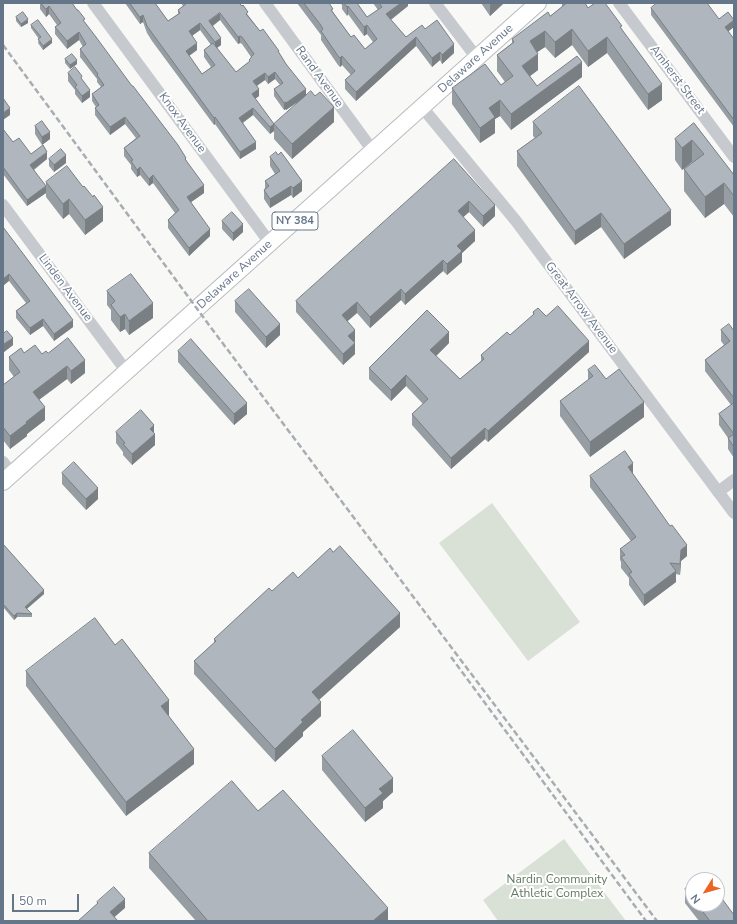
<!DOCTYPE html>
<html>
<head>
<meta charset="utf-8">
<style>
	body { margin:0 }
	#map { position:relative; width:737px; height:924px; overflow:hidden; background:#f8f9f6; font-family:"Nunito Sans",sans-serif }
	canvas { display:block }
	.frame { position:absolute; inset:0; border:4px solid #667689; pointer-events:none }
	.north { position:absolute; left:685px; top:872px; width:40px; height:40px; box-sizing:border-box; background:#fff; border:1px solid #c2c8d0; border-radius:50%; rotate:233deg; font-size:11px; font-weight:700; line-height:16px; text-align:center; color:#667689 }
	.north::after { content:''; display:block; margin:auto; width:14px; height:18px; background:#ec6422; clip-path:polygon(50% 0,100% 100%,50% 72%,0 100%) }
	.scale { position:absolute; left:12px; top:894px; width:67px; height:18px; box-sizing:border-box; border:2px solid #667689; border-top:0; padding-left:5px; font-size:12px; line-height:14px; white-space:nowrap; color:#667689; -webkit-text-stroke:3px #fff; paint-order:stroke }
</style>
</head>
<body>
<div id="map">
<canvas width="737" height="924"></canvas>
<div class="frame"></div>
<div class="north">N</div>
<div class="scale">50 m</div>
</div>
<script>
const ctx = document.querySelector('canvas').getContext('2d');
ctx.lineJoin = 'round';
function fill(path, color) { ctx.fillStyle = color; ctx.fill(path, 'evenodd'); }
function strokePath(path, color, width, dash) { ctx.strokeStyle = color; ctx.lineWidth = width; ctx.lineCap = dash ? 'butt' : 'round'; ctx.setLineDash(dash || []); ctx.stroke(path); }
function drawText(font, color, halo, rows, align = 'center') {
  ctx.font = font + ' "Nunito Sans",sans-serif'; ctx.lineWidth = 4; ctx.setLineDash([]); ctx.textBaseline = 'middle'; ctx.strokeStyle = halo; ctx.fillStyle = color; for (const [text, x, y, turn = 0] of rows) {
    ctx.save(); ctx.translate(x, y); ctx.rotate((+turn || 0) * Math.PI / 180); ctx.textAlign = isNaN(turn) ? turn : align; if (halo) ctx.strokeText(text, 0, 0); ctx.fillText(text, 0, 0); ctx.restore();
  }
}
const green = new Path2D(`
	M492,503L580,622L528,661L439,543Z
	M564,839L626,921H498L483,900Z`);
const minor = new Path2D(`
	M93,3L270,243
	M265,3L373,151
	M435,3L477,58
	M619,3L734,157
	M422,107L516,221L734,513
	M3,205L127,372
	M3,462L12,474
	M718,492L734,480`);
const major = new Path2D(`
	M3,482L538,3`);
const rail = new Path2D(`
	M3,45L209,325L657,921
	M451,657L646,921`);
const wall = new Path2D(`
	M40,3H72L85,23L186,160L204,193L191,202L210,236L189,256L168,228V220L175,213L153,183L149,186L140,175L137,177L131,169V165L124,156V148L136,138L125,124L110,135L95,115V108L96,107L92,101V94L101,87L97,82V79L80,57V49L83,47L79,40L67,49L55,34V27L57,25L49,14L46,17L40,9Z
	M125,3H155L168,21L178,14V10L183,6L181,3H239L260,31L279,53L306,95L334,122L292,159L274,139V124L301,100L286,110V109L284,110L274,96V89L280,85L275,79L268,84L265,80L257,86L259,96L255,99L274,131L270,134L253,115L243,123L256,149L240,159L215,124L214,125L152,41L147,33L143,22L140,24ZM220,20L238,44L240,43L242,44L251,57V59L249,60V62L236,72L217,48L221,45L213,26ZM200,30L211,45L204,50V57L211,67L202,74L189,56L197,50L192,36Z
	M297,3H329L333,12L351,37L365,49L373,42L367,34L364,36L348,14L347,16L342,9V5L340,3H359L357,4L367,17L378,10L373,3H408V6L391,20L406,37L425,29L454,53L442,64L440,60L432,67L416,46L356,101L345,89V80L351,75L342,65L340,67L338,65L321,40V35Z
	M481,3H504L490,16Z
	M562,3H585L588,8L622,29L662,100L648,110L607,53L588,67L572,45L555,58L545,47L537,52L538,70L530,76L537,86L582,77L511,130L500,116L495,119V133L480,143L452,104V88L501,85L505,82L497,71V55L512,43V39L550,16L562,7Z
	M651,8L734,27L728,31L734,39V127L651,15Z
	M16,17L28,23L21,27L16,21Z
	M31,25L52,43L43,50L38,43L39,39L31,28Z
	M65,59L77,64L70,69L65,63Z
	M68,73L82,80L90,97L82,103L75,94V90L68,81Z
	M533,122L671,225L624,259L601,227L575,245L517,166V151L535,138L533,136Z
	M694,123L734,175V217L724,204L705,218L684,191V169L693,162H692L682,170L675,160V139Z
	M35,126L50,139L42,145L35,134Z
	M3,129L13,142L31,154L47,159L34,170L46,193L27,206L3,174Z
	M270,157L302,191L293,198L291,195L270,208L264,199V190L265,188V181L275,174L270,166Z
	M49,159L66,163L54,172L49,166Z
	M454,159L495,216L483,227L469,212L463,217L475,241L462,253V262L447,275L443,271L405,305L401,300L370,328L357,313L347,321L355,341L354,343L355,354L343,365L296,312V301Z
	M46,182L103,221L85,235L69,214L63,219L46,197Z
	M222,221L243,232L233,241L222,229Z
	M3,227L73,327L54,341L43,326L30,335L16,318V311L26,303L9,281Z
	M107,291L153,318L129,335L125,329L120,332L111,320V310L107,305Z
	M235,301L280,335L266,348L235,312Z
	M533,312L546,316L589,352L488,442L485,439L451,469L412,425V414L423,404L406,386L391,401L369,379V368L449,343L436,356L460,379L481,361V355L510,335L533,315Z
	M721,330L734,331V458L728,449V438L719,425V414L731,405L705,371V360L724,345L721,341Z
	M3,334L13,345L4,352L3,350Z
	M178,351L247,414L234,425L178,362Z
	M24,353L42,354L48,353L85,373L71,384L67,379L39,400L45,420L27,434V436L10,449L3,440V385L14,377L9,370V357Z
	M588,370L644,417L590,457L560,416V401L588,380Z
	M116,432L154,433L155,445L132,465L123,455V452L116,443Z
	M62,473L98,499L86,510L62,484Z
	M633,474L687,556L681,561L680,575L676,574V582L644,606L629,585V578L621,568V562L620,560V549L631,541L590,487V476Z
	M3,544L44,594L27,609L32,614V617H17L14,620L3,607Z
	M298,578L400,627L319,700L321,716L303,732V736L275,762L194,674V661L214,643V639L272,591Z
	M115,645L169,715H168L194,764L126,816L26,686V671Z
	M322,756L393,792L383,801V808L365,822L322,770Z
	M258,811L388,921H196L149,868V853Z
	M693,883V904H717L734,921H699L685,903V889Z`);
const shadedWall = new Path2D(`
	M401,3H408V6L386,23V14Z
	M492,3H504L490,16V5Z
	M49,6V14L46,17V9Z
	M348,6V14L347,16V7Z
	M220,13V20L209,28V21Z
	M143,15V22L140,24V17Z
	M28,19V23L21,27V24Z
	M734,20V27L725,34V27Z
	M200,23V30L189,38V31Z
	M367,25V34L364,36V27Z
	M572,29V45L555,58V42Z
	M545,31V47L530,57V41Z
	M79,32V40L67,49V41Z
	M240,36V43L238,44V37Z
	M416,37V46L356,101V92Z
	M607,37V53L588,67V51Z
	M221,38V45L215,49V42Z
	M52,39V43L43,50V46Z
	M197,43V50L186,58V51Z
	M454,44V53L442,64V55Z
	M440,52V60L432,67V58Z
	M538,54V70L522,82V66Z
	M342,56V65L340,67V58Z
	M77,60V64L70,69V65Z
	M582,62V77L511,130V114Z
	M275,72V79L268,84V77Z
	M265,73V80L253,88V81Z
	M662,84V100L648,110V94Z
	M259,89V96L252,101V94Z
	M306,89V96L286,110V103Z
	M90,90V97L82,103V96Z
	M500,100V116L495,119V133L480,143V128L489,108Z
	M286,102V109L284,110V103Z
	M334,107V122L292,159V144Z
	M10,108V115L3,120V113Z
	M253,108V115L239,125V118Z
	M125,117V124L110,135V127Z
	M215,117V124L214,125V118Z
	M274,124V131L270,134V127Z
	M50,132V139L42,145V137Z
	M692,140V162L682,170V148Z
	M256,142V149L240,159V152Z
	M47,152V159L30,172V165Z
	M66,155V163L54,172V165Z
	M140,167V175L137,177V170Z
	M153,175V183L149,186V179Z
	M302,181V191L293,198V188Z
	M724,183V204L705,218V197Z
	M204,185V193L187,205V197Z
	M46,186V193L27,206V200Z
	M291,186V195L270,208V199Z
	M69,199V214L63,219V204Z
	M469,201V212L458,222V211Z
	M495,205V216L483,227V216Z
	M103,207V221L85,235V220Z
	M671,210V225L624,259V244Z
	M601,213V227L575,245V231Z
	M243,224V232L233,241V233Z
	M210,229V236L189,256V248Z
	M475,230V241L462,253V262L447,275V264L457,246Z
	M443,260V271L405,305V294Z
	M9,274V281L3,286V279Z
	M401,289V300L370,328V317Z
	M357,302V313L342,326V315Z
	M153,303V318L129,335V321Z
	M125,314V329L120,332V317Z
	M43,319V326L30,335V328Z
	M73,320V327L54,341V334Z
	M280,324V335L266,348V337Z
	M355,330V341L348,348V336Z
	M449,332V343L430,362V350Z
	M13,338V345L4,352V344Z
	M589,341V352L488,442V431Z
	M355,343V354L343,365V354Z
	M85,360V373L71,384V371Z
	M67,366V379L33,404V392Z
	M406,375V386L391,401V390Z
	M644,402V417L590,457V442Z
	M247,403V414L234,425V414Z
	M45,407V420L27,434V436L10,449V436L26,422Z
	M154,425V435L155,434V445L132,465V454L150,429Z
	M485,428V439L451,469V458Z
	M633,463V474L628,467Z
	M98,488V499L86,510V499Z
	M687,545V556L681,561L680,575V564L681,550Z
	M676,571V582L644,606V595Z
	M44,590V594L25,610V607Z
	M17,613V617L14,620V616Z
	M400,613V627L312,706V692Z
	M169,700V715L161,721V706Z
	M321,702V716L303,732V736L275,762V749L301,720Z
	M194,749V764L126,816V802Z
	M393,778V792L383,801V808L365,822V808L379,789Z
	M125,899V908L110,921V912Z
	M388,908V921H373Z`);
const building = new Path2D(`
	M41,3H72L77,10H78L85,19L83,20L96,37L132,86H133L178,145L186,158L185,159L204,185L187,197L210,229L189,248L168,220L179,210L153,175L149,179L140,167L137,170L131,161L133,160L124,148L140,136L125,117L110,127L95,108L99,105L92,94L104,85L97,75L98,74L80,49L86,44L79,32L67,41L55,27L61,23L49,6L46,9Z
	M130,3H155L168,21L180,13L178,10L186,4V3H239L242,6L243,5L248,12L246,14L260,31L263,29L279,51H278L286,64L306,89L286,103V102L284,103L274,89L283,83L275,72L268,77L265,73L253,81L259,89L252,94L274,124L270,127L253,108L239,118L256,142L240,152L215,117L214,118L152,33L147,26L143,15L140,17ZM220,13L238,37L240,36L242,37L254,54L251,57V58L249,60L250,61L236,72L213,43L204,50L215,65L202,74L186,51L197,43L189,31L200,23L215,42L221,38L209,21Z
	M304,3H329L333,9L331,10L351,37L354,35L365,49L377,39L367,25L364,27L348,6L347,7L344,3H357L367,17L382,7L379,3H401L386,14L406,37L422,25L425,29L437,20L454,44L442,55L440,52L432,58L416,37L356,92L345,80L355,71L342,56L340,58L338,56L321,31L323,29L320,24Z
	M567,3H585L588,8L595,3H605L622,26L620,27L662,84L648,94L607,37L588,51L572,29L555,42L545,31L530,41L538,54L522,66L537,86L577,56L582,62L511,114L500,100L489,108L495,117L480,128L452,88L485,64L501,85L513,76L497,55L514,42L512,39L548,12L550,16Z
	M657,3H707L719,19L728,12L734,20L725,27L734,39V120L651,8Z
	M23,12L28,19L21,24L16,17Z
	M38,20L52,39L43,46L38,39L41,37L31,25Z
	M72,54L77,60L70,65L65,59Z
	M75,67L82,76L81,78L90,90L82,96L75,87L77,85L68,73Z
	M579,86L671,210L624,244L601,213L575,231L517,151L542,133L533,122Z
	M311,91L315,96L320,92L334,107L292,144L274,124Z
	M3,98L10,108L3,113Z
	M42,121L50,132L42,137L35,126Z
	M694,123L734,175V196L724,183L705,197L684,169L704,154L692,140L682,148L675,139Z
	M3,129L13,142L19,138L31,154L43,145L47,152L30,165L46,186L27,200L3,167Z
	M61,149L66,155L54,165L49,159Z
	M276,152L278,155L281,152L302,181L293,188L291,186L270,199L264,190L269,186L265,181L280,171L270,157Z
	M454,159L495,205L483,216L469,201L458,211L475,230L457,246L462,251L447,264L443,260L405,294L401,289L370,317L357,302L342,315L355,330L348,336L355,343L343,354L296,301Z
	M67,166L83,187L84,186L93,197L94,195L103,207L85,220L69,199L63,204L46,182Z
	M232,212L243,224L233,233L222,221Z
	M3,227L73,320L54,334L43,319L30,328L16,311L30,301L9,274L3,279Z
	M131,274L153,303L129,321L125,314L120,317L111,305L115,301L107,291Z
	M249,289L280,324L266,337L235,301Z
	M558,306L589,341L488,431L485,428L451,458L412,414L428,399L406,375L391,390L369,368L427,310L449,332L430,350L460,379L484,359L481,355L507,332L510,335L534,314L533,312L538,308L546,316Z
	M729,324L734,331V398L705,360L730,341L721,330Z
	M7,331L13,338L4,344L3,342V334Z
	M68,338L85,360L71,371L67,366L33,392L45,407L26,422L27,423L10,436L3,427V385L20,372L9,357L21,348L24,353L35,345L42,354L46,351L48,353Z
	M191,339L247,403L234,414L178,351Z
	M595,365L606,379L619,369L644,402L590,442L560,401L593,376L588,370Z
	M734,403V447L728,438L734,434L719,414Z
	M141,410L154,425L150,429L155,434L132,454L123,444L125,443L116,432Z
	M625,451L633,463L628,467L670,526L672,525L687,545L681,550L680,564L670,563L676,571L644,595L629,574L632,572L621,557L625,555L620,549L636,537L590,476Z
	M74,462L98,488L86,499L62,473Z
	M3,544L44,590L25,607L32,614L17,613L14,616L3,604Z
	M340,546L400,613L312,692L321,702L301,720L303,722L275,749L194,661L216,641L214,639L269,588L272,591L293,572L298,578L330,548L333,552Z
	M95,618L115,645L122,639L169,700L161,706L194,749L126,802L26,671Z
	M353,730L393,778L379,789L383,793L365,808L322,756Z
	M232,781L258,811L283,790L388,908L373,921H208L149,853Z
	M704,875L708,880H697Z
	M693,883V899L685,889Z
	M114,887L125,899L110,912L118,921H78L98,903L97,902Z
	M717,892L734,915V921H710L697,904H717Z`);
const shields = [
	[295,221,46]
];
const shieldNames = [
	["NY 384",295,221]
];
const streetNames = [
	["Delaware Avenue",476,59,-42],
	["Rand Avenue",319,77,54],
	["Amherst Street",677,80,53],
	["Knox Avenue",182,123,54],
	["Delaware Avenue",235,275,-42],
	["Linden Avenue",65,288,53],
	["Great Arrow Avenue",581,308,53]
];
const parkNames = [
	["Nardin Community",557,880],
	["Athletic Complex",557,894]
];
fill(green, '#d9e1d7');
strokePath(major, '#b9bdc1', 18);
strokePath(minor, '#c6c9ce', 12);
strokePath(major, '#fff', 16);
strokePath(rail, '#a8adb4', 2.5, [6, 3]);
fill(wall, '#969da3');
fill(shadedWall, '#7a7f84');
fill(building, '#afb6bd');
strokePath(building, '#7a7f84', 1);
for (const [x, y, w] of shields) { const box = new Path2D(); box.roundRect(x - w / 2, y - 9, w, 18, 3); ctx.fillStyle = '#fff'; ctx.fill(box); strokePath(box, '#667689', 1); }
drawText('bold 11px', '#667689', null, shieldNames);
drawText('12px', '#667689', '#fff', streetNames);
drawText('12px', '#647a61', '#fff', parkNames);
</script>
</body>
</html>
